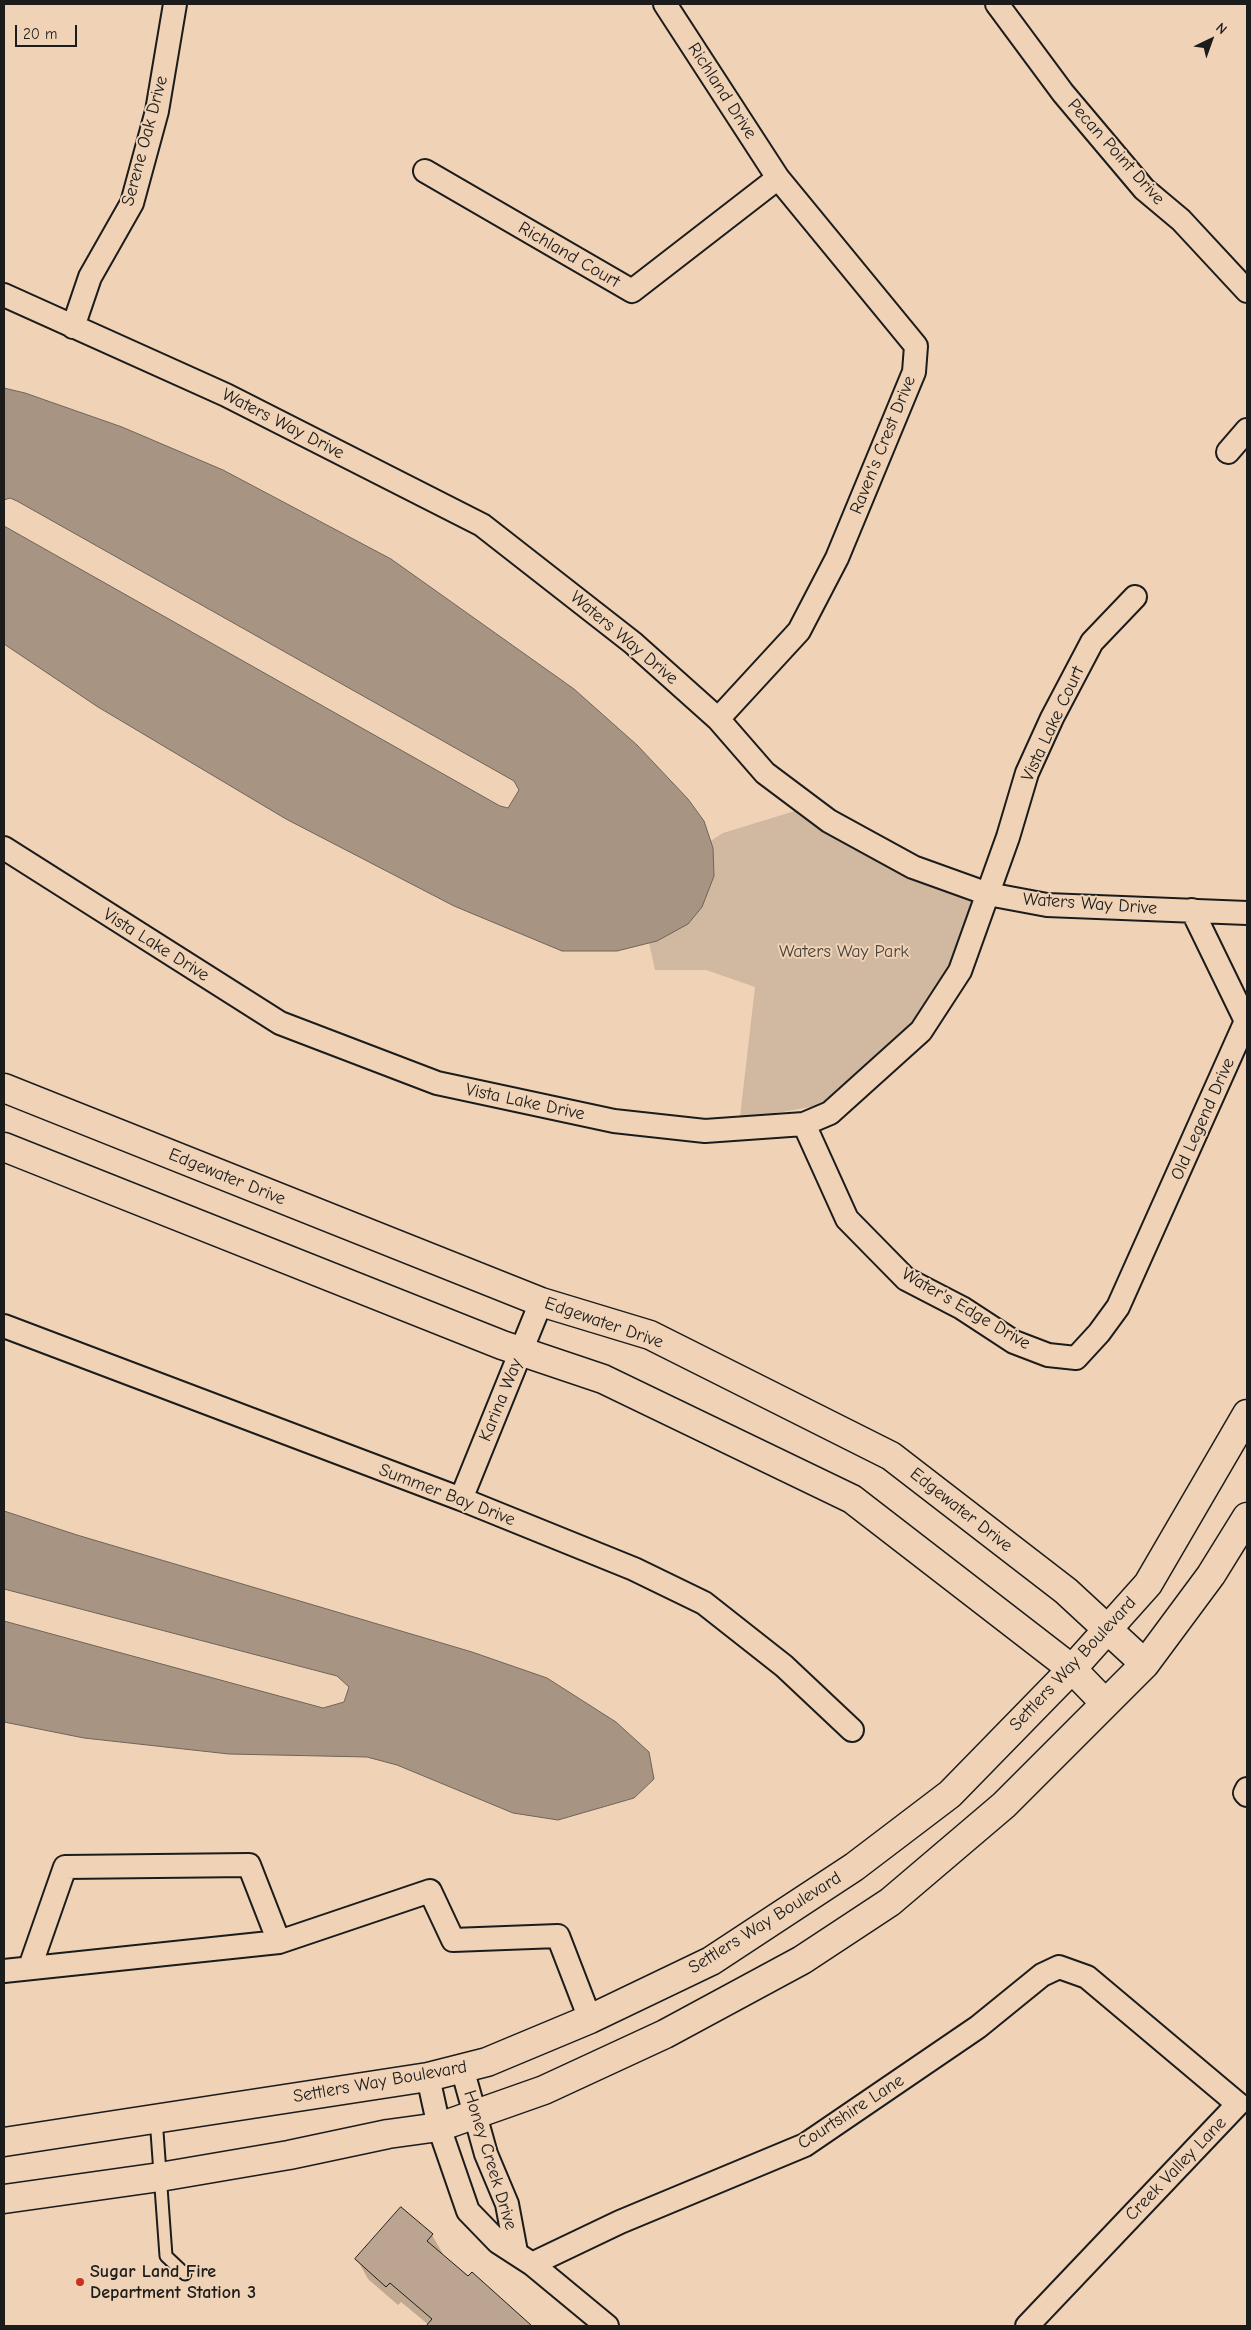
<!DOCTYPE html>
<html>
<head>
<meta charset="utf-8">
<style>
	body { margin:0 }
	#map { position:relative; width:1251px; height:2330px; overflow:hidden; background:#f0d3b6; font-family:"Comic Neue",sans-serif }
	canvas { display:block }
	.frame { position:absolute; inset:0; border:5px solid #1c1c1c; pointer-events:none }
	.north { position:absolute; left:1186px; top:15px; width:50px; height:50px; -webkit-text-stroke:4px #f0d3b6; paint-order:stroke; rotate:42deg; font-size:14px; font-weight:700; line-height:20px; text-align:center; color:#1c1c1c }
	.north::after { content:''; display:block; margin:auto; width:18px; height:22px; background:#1c1c1c; clip-path:polygon(50% 0,100% 100%,50% 72%,0 100%) }
	.scale { position:absolute; left:15px; top:25px; width:62px; height:22px; box-sizing:border-box; border:2px solid #1c1c1c; border-top:0; padding-left:6px; font-size:15px; line-height:18px; white-space:nowrap; color:#1c1c1c; -webkit-text-stroke:4px #f0d3b6; paint-order:stroke }
</style>
</head>
<body>
<div id="map">
<canvas width="1251" height="2330"></canvas>
<div class="frame"></div>
<div class="north">N</div>
<div class="scale">20 m</div>
</div>
<script>
const ctx = document.querySelector('canvas').getContext('2d');
ctx.lineJoin = 'round';
function fill(path, color) { ctx.fillStyle = color; ctx.fill(path, 'evenodd'); }
function strokePath(path, color, width, dash) { ctx.strokeStyle = color; ctx.lineWidth = width; ctx.lineCap = dash ? 'butt' : 'round'; ctx.setLineDash(dash || []); ctx.stroke(path); }
function drawText(font, color, halo, rows, align = 'center') {
  ctx.font = font + ' "Comic Neue",sans-serif'; ctx.lineWidth = 4; ctx.setLineDash([]); ctx.textBaseline = 'middle'; ctx.strokeStyle = halo; ctx.fillStyle = color; for (const [text, x, y, turn = 0] of rows) {
    ctx.save(); ctx.translate(x, y); ctx.rotate((+turn || 0) * Math.PI / 180); ctx.textAlign = isNaN(turn) ? turn : align; if (halo) ctx.strokeText(text, 0, 0); ctx.fillText(text, 0, 0); ctx.restore();
  }
}
const green = new Path2D(`
	M798,810L825,831L909,878L975,903L949,970L910,1026L857,1076L822,1105L765,1115L740,1117L755,987L706,970H655L645,924L698,849L723,833Z`);
const water = new Path2D(`
	M4,388L25,393L122,427L223,470L391,559L574,689L637,745L688,799L704,821L713,848L714,876L702,907L688,924L657,941L617,951H562L454,906L286,819L98,707L4,644V526L500,806L508,808L519,790L514,781L17,501L10,498L4,500Z
	M4,1511L77,1535L472,1652L547,1678L616,1722L649,1752L654,1779L634,1798L558,1820L513,1813L397,1765L367,1757L229,1754L84,1738L4,1722V1621L323,1708L344,1702L349,1687L337,1676L4,1589Z`);
const shadow = new Path2D(`
	M432,2235L443,2254L442,2255L468,2278L472,2274L530,2326H430L401,2302L398,2305L368,2279L357,2259Z`);
const building = new Path2D(`
	M401,2207L433,2234L427,2241L468,2276L472,2272L532,2326H426L432,2319L390,2283L386,2287L355,2259Z`);
const lane = new Path2D(`
	M156,2118L166,2256L185,2274`);
const street = new Path2D(`
	M665,4L778,178L916,346L914,372L837,558L799,631L718,719
	M997,4L1063,93L1144,189L1181,220L1247,291
	M425,171L632,291L778,178
	M4,295L226,395L482,525L633,643L718,719L765,773L829,821L913,867L988,894L1047,905L1247,913
	M73,327L90,277L132,203L157,111L175,4
	M1228,452L1247,430
	M4,848L280,1023L437,1083L614,1121L705,1131L804,1124L830,1113L921,1031L960,971L1008,837L1027,773L1052,718L1092,642L1135,597
	M804,1124L847,1219L906,1279L962,1308L1014,1342L1048,1355L1076,1358L1099,1333L1118,1307L1246,1021L1192,910
	M4,1326L461,1499L634,1569L704,1603L784,1666L852,1730
	M461,1499L541,1302
	M1247,1789L1245,1793L1247,1795
	M30,1967L65,1867L249,1865L279,1942
	M4,1971L279,1942L430,1891L453,1940L558,1936L590,2019
	M462,2068L486,2154L507,2204L516,2252
	M428,2077L439,2127L468,2211L498,2242L532,2264L607,2326
	M532,2264L620,2222L805,2145L978,2027L1042,1975L1059,1967L1087,1977L1238,2104L1027,2326`);
const secondary = new Path2D(`
	M4,1088L541,1302L650,1335L891,1456L1066,1591L1145,1664
	M4,1147L502,1345L603,1379L852,1499L1072,1669L1105,1703
	M4,2142L428,2077L487,2062L590,2019L711,1961L854,1867L950,1794L1072,1669L1148,1584L1247,1414
	M4,2199L160,2177L289,2155L388,2134L439,2127L544,2090L665,2034L802,1960L890,1902L1004,1805L1145,1664L1211,1575L1247,1517`);
const markers = [
	[80,2282,5,"#c8321e"]
];
const streetNames = [
	["Richland Drive",722,91,57],
	["Serene Oak Drive",145,141,-75],
	["Pecan Point Drive",1116,152,48],
	["Richland Court",569,255,30],
	["Waters Way Drive",283,424,27],
	["Raven's Crest Drive",883,445,-68],
	["Waters Way Drive",624,638,40],
	["Vista Lake Court",1053,724,-65],
	["Waters Way Drive",1090,904,4],
	["Vista Lake Drive",156,945,32],
	["Vista Lake Drive",525,1102,12],
	["Old Legend Drive",1203,1119,-66],
	["Edgewater Drive",227,1177,22],
	["Water's Edge Drive",966,1309,30],
	["Edgewater Drive",604,1323,19],
	["Karina Way",501,1400,-68],
	["Summer Bay Drive",447,1495,21],
	["Edgewater Drive",961,1510,38],
	["Settlers Way Boulevard",1073,1664,-47],
	["Settlers Way Boulevard",765,1923,-32],
	["Settlers Way Boulevard",380,2082,-10],
	["Courtshire Lane",851,2112,-33],
	["Honey Creek Drive",490,2160,73],
	["Creek Valley Lane",1176,2169,-46]
];
const parkNames = [
	["Waters Way Park",844,952]
];
const poiNames = [
	["Sugar Land Fire",90,2272],
	["Department Station 3",90,2293]
];
fill(green, '#d1b8a0');
fill(water, '#a79482');
strokePath(water, '#6f6459', 1);
fill(shadow, '#0003');
fill(building, '#bca590');
strokePath(building, '#1c1c1c', 1);
strokePath(lane, '#1c1c1c', 15);
strokePath(street, '#1c1c1c', 26);
strokePath(secondary, '#1c1c1c', 31);
strokePath(lane, '#f0d3b6', 11);
strokePath(street, '#f0d3b6', 22);
strokePath(secondary, '#f0d3b6', 28);
for (const [x, y, r, color] of markers) { const dot = new Path2D(); dot.arc(x, y, r, 0, 2 * Math.PI); ctx.fillStyle = color; ctx.fill(dot); strokePath(dot, '#f0d3b6', 2); }
drawText('18px', '#1c1c1c', '#f0d3b6', streetNames);
drawText('18px', '#49433d', '#f0d3b6', parkNames);
drawText('bold 18px', '#1c1c1c', '#f0d3b6', poiNames, 'left');
</script>
</body>
</html>
